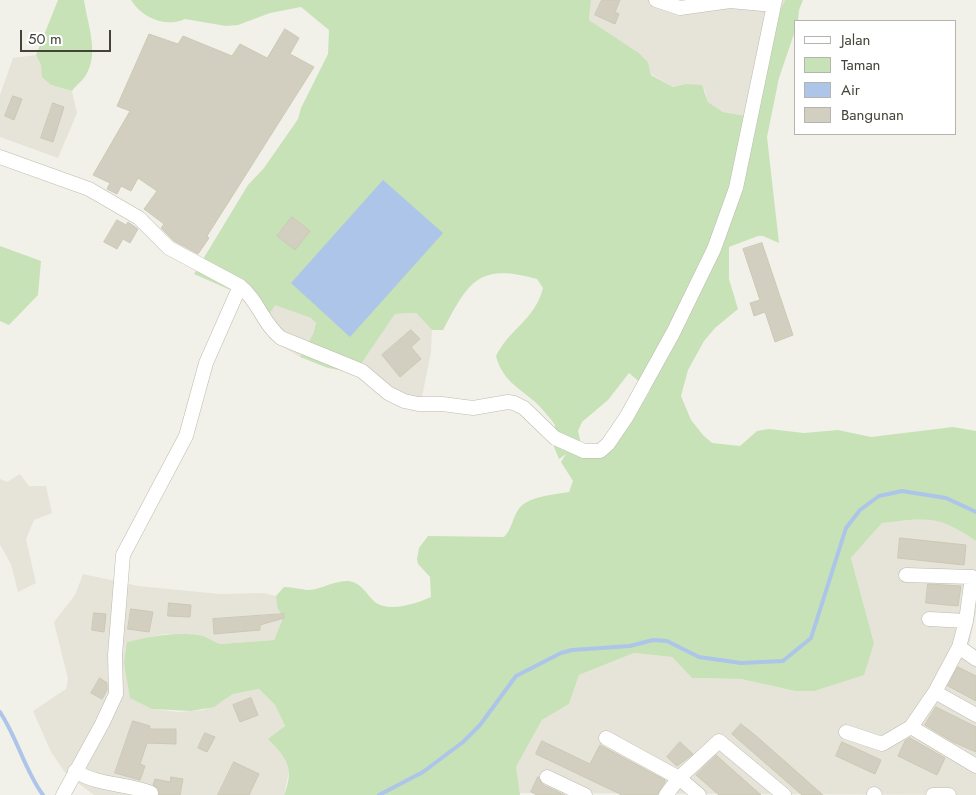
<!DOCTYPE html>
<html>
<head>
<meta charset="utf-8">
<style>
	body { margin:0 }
	#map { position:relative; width:976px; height:795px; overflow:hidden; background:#f2f1e9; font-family:Jost,sans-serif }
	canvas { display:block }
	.legend { position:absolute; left:794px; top:20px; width:162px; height:115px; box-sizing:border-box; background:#fff; border:1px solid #b5b4af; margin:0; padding:6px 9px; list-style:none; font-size:15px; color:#454338 }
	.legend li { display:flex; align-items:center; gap:10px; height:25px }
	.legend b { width:25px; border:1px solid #b5b4af }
	.scale { position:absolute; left:20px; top:30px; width:91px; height:22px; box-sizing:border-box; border:2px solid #454338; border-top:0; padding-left:6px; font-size:15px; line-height:18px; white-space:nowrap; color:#454338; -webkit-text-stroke:4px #fff; paint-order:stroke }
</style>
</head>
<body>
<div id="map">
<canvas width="976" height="795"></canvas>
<ul class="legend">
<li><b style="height:6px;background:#fff"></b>Jalan</li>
<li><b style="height:14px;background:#c7e2b7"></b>Taman</li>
<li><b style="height:14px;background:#adc5e8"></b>Air</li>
<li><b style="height:14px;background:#d3cfc0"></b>Bangunan</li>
</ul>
<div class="scale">50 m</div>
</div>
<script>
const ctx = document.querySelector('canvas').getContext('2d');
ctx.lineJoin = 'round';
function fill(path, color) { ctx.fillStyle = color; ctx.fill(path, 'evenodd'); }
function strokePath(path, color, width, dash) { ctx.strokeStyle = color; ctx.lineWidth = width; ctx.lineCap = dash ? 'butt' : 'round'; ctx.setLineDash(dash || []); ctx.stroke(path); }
const residential = new Path2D(`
	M591,0H785L760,52L747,116L723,112L708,102L705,90L685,84L673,87L651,74L648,62L639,53L589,20Z
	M36,55L51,85L72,91L77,113L58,158L0,137V95L13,58Z
	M275,304L311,318L316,322L313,334L300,357L273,341L262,327Z
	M416,313L432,330L431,352L422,397L404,403L355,373L395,314Z
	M20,474L29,486H46L52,513L34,520L26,539L36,583L18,592L11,564L0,545V479L7,482Z
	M932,518L955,526L976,541V612L969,645L976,650V795L518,793L516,767L542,720L569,704L579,675L634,653L672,657L692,678L741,679L795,691L874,643L851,558L882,523Z
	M83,574L138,586L220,594L263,593L276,596L277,607L283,618L274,640L221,644L215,643L206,637L165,634L127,642L152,709L179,712L203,710L223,701L233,694L259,689L275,705L285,726L277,733L276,747L284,754L290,767L284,795H94L66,774L51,752L33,711L66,689L68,679L54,622L75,595Z`);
const green = new Path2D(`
	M58,0H84C87,22 99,52 87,73C84,80 76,85 72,91L51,85L42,77L41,65L36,55Z
	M131,0H591L589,20L639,53L648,62L651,75L673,87L685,84L702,85L708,102L723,112L746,116L760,52L785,0H803L799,10L798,21H795V31L779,78L767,137L779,243L763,236H758L729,247V279L738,309L715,328L704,341L688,370L681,396L691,420L703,435L712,443L740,446L757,431L769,429L804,433L838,430L871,437L953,427L976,431V541C938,514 926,518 882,523L851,558L874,643L864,675L814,691H795L741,679L692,678L672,657L634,653L579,675L569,704L542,720L516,767L520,795H284C295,768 287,758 268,739L285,726L275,705L259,689L233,694L214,707L191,711L152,709L130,698L124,663L127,642C152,636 177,631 203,636C210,638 214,643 221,644L274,640L283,618L277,607L276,596L284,587C292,587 299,589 307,590C321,590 334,580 349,581C362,583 366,594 375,602C389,613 418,603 431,597L430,577L418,564L417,559L419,548L428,536L504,537C512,529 512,519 518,510C527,496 553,495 569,492L573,481L561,462L566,454L559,459L554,447L555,425C549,417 542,408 534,401C517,387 502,379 496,356C509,329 535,320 543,288L537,279C477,262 468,283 443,330H432L416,313L395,314L355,373L328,368L300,357L313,334L316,323L311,318L275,305L262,327L244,296L194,274L248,185L264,168L298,119L301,108L328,54L329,30L301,7L270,13L238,25L226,26L185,19C166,28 142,18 131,0ZM629,373L650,391L627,429L613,446L584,456L578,431L582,422L608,400Z
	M0,246L41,261L38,295L9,325L0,321Z`);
const water = new Path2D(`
	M383,180L443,233L350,337L291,283Z`);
const stream = new Path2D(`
	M0,712C18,739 24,769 43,795
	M379,795L423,772L463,742L480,725L516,676L561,653L572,650L630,646L653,640L667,641L699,657L741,663L783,661L811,638L846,528L860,510L879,496L902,491L946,498L976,512`);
const building = new Path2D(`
	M602,0H620L615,12L619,14L615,24L595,15Z
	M285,29L299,38L290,54L314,67L207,236L209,238L198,254L174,241L161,228L164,224L144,209L157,191L138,178L131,191L121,186L117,194L107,189L110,183L93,175L130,111L117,106L149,34L178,44L183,36L232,56L240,44L267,58Z
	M13,96L22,99L14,120L5,116Z
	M53,103L64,107L53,142L41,138Z
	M292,217L310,231L295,250L277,236Z
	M117,220L126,225L128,222L138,229L130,243L123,239L117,249L104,242Z
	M762,243L793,335L775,342L765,312L754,316L750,303L760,300L743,249Z
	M411,330L420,339L411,347L421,359L400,377L382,355Z
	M900,538L966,545L964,565L898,558Z
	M928,584L961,586L958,606L926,603Z
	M169,603L191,605L190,617L168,616Z
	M131,609L153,612L149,632L128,629Z
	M94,613L106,614L104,632L92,630Z
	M284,614V618L260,625V630L214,634L213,619Z
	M958,667L976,676V701L948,686Z
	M100,678L107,683V690L102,699L91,693Z
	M251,698L258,715L240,722L233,705Z
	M936,707L976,727V752L953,742L925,725Z
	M133,721L150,726L149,729H176V744L147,743L140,764L145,766L140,780L115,773Z
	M741,724L755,735L823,795H802L732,734Z
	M205,733L215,737L207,752L198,748Z
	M910,738L945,758L937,775L898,756L905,741Z
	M542,741L590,764L600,745L665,780V782L657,795H622L536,754Z
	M680,742L693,754L677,766L667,757Z
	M842,742L881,760L875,774L836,756Z
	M716,755L726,764L761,795H719L696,775Z
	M234,762L259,774L249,795H218Z
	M171,777L183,779L180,795H159L158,788L153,785L155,779L170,782Z
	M538,777L543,785L565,795H537L531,792Z`);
const street = new Path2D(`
	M656,0L680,8L730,1L774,5
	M0,157L89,189L139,218L169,248L240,286C258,300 263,324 281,338L362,371L388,393L404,401L418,404H442L473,408L508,402L514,403L524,408L555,438L584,451H600L608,444L627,416L673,333L714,249L736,188L775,0
	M929,619L966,621
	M959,647L976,659
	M935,692L976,715
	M911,727L976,766
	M846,732L882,744L911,727L935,692L959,647L966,621L972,577L906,575
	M606,738L679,778L699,795
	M75,771C99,786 126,783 151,793
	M547,777L585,795
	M874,794L875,795
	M63,795L102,724L116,694L115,655L123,555L186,436L206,363L240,286
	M666,795L679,778L719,741L784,795
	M933,795H949`);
fill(residential, '#e6e4d8');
fill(green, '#c7e2b7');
fill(water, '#adc5e8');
strokePath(stream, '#adc5e8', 4);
fill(building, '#d3cfc0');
strokePath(building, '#cdc8b4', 1);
strokePath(street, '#bdbaad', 15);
strokePath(street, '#fff', 14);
</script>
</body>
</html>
